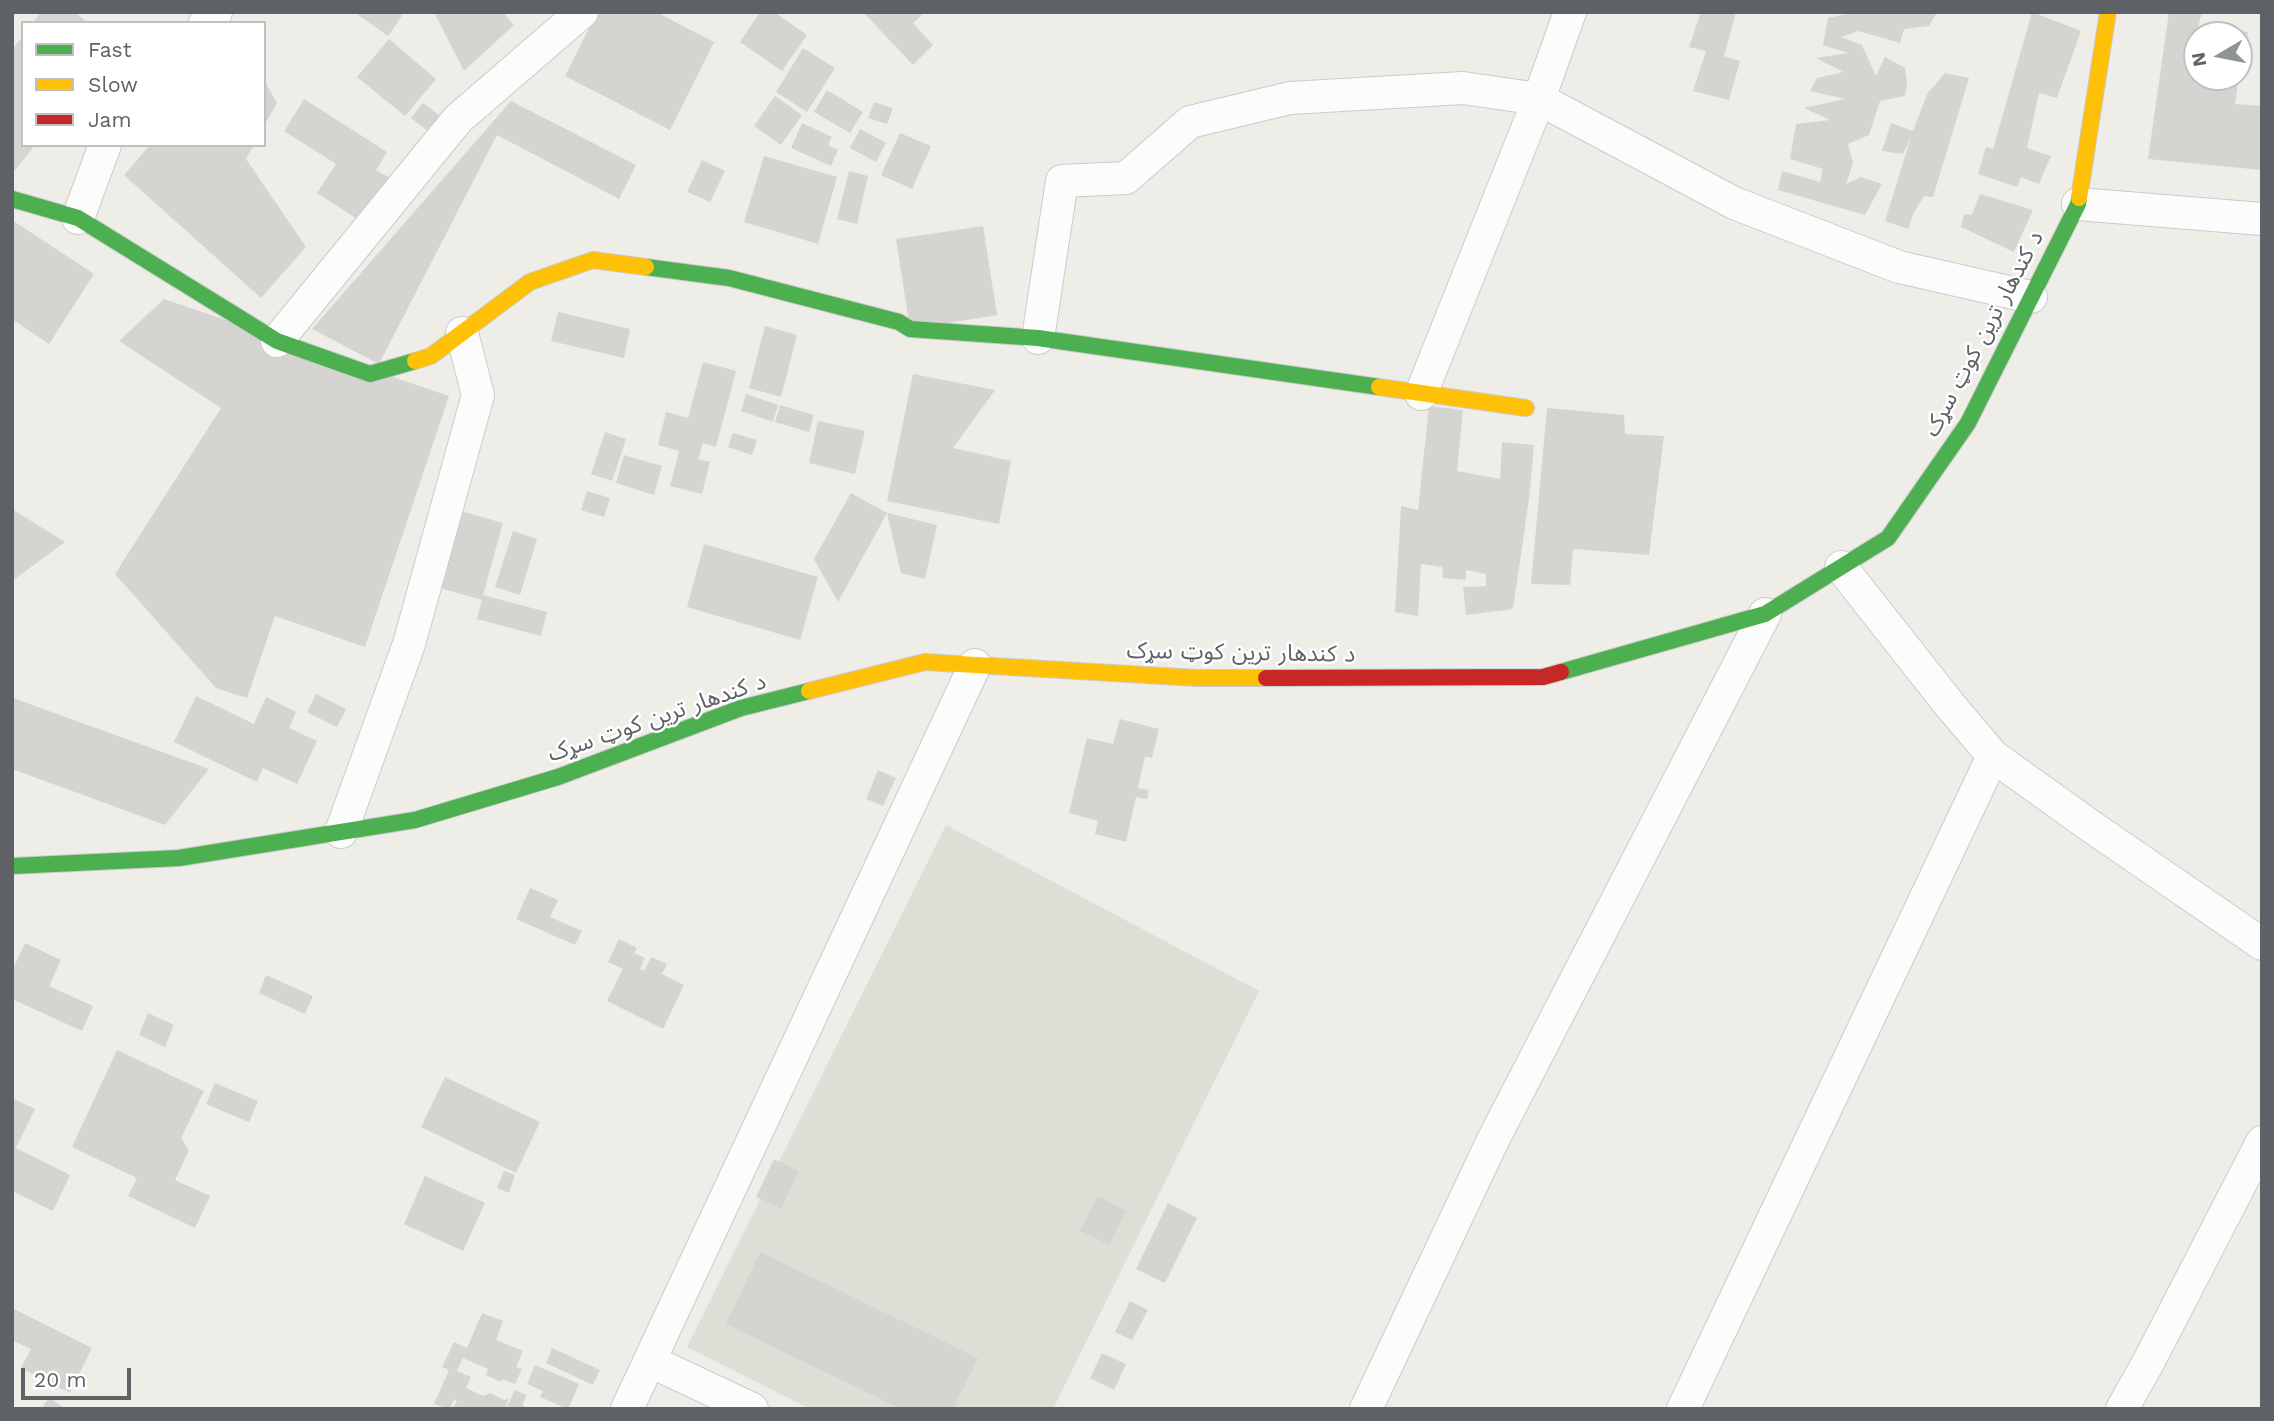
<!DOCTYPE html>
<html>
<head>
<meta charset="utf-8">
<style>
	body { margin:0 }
	#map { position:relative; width:2274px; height:1421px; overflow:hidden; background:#eeede8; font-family:"Work Sans",sans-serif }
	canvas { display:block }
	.frame { position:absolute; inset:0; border:14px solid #5e6267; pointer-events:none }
	.legend { position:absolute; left:21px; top:21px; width:245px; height:126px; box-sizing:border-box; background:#fff; border:2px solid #bfc0c2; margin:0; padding:9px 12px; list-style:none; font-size:21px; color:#5e6267 }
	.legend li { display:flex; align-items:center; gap:14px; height:35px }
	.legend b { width:35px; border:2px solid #bfc0c2 }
	.north { position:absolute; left:2183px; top:21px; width:70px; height:70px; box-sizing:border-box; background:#fff; border:2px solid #bfc0c2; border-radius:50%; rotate:260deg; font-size:19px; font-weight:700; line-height:28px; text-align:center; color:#5e6267 }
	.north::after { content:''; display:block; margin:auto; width:24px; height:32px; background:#909394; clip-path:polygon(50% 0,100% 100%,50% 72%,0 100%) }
	.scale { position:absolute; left:21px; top:1368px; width:110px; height:32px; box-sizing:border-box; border:4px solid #5e6267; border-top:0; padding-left:9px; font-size:21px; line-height:24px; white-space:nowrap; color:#5e6267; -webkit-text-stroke:5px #fff; paint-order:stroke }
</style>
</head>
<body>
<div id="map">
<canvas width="2274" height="1421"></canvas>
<div class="frame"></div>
<ul class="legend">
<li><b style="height:9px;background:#4caf50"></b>Fast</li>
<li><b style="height:9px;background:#ffc107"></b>Slow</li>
<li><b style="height:9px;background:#c62828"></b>Jam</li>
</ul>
<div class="north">N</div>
<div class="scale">20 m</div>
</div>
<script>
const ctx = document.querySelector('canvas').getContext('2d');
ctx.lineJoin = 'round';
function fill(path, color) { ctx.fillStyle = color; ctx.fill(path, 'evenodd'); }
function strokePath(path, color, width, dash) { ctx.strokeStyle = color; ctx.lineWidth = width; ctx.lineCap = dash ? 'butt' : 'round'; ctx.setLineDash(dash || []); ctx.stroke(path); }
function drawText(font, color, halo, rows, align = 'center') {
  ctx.font = font + ' "Work Sans","Noto Sans Arabic",sans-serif'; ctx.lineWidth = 5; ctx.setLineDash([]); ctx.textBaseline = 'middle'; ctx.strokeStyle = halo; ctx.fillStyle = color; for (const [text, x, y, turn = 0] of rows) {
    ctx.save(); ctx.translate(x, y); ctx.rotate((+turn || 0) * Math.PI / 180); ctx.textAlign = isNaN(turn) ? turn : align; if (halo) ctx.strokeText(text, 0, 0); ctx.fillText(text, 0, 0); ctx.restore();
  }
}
const education = new Path2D(`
	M946,825L1259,991L1053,1409H810L687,1347Z`);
const building = new Path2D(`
	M41,12H74L88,23H33Z
	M354,12H398L402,16L388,36Z
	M434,12H503L514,25L464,71Z
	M597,12H656L714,42L670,130L565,76Z
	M760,12H774L807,35L782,71L740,42Z
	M863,12H925L913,23L933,45L913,65Z
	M1701,12H1736L1724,56L1740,61L1729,100L1693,91L1706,51L1689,47Z
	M1855,12H1937L1929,26L1904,29L1900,43L1858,31L1841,37L1862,45L1876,76L1885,57L1905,68L1907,83L1905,96L1880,101L1869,135L1848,144L1853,163L1846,184L1861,177L1882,184L1865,215L1778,190L1782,171L1820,182L1823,169L1790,159L1796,124L1830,120L1804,108L1845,99L1810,91L1817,78L1843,72L1816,58L1848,53L1823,45L1828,18Z
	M2032,12L2081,31L2057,98L2039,93L2027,148L2051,156L2039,184L2021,177L2017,187L1978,174L1986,147L1993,149Z
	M2169,12H2202L2198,28L2248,32L2240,70L2239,35H2197V77H2239L2235,104L2262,106V170L2148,159Z
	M23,36V145H35L12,174V50Z
	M389,39L436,79L405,116L357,77Z
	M803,48L835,68L807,112L776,92Z
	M1945,73L1969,78L1933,197L1924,196L1914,212L1908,229L1885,221L1911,137L1903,154L1882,151L1891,123L1913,131L1927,94Z
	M264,80L277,103L264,126Z
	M827,90L863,112L850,133L814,112Z
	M775,96L802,115L781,145L754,126Z
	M304,99L387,152L376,170L390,178L362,222L317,193L336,164L284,131Z
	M511,101L636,165L619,199L497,135L379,364L312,329Z
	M874,102L893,108L887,124L868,118Z
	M423,103L449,123L437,138L411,118Z
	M802,123L832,137L828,145L838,150L831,166L791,148Z
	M860,129L886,143L876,162L850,148Z
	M900,133L931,146L912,189L881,175Z
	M150,145H254L246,159L306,247L261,298L124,175Z
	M764,156L837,177L818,244L744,222Z
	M702,160L725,171L710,202L687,192Z
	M849,171L868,176L857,224L837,219Z
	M1980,194L2033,210L2014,252L1961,227L1964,214L1972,215Z
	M12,220L94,274L49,344L12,319Z
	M983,226L997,315L910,329L896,239Z
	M164,299L449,396L365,647L275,616L247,698L216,688L115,574L221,408L119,341Z
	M558,312L630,329L624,358L551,341Z
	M765,326L797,335L781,397L749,388Z
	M703,362L736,371L716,447L703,443L698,459L710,462L702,494L670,486L679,451L658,445L666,412L688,418Z
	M913,374L995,390L953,448L1011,461L999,524L887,501Z
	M746,394L778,405L773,422L741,411Z
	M780,405L814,415L809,432L775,422Z
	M1429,406L1463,410L1457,471L1500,479L1502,442L1534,445L1529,499L1513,609L1466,615L1463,587L1486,586V574L1466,570V580L1443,578L1442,567L1421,564L1418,616L1395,612L1401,506L1418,510Z
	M1547,408L1624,415L1625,434L1664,436L1649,555L1573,549L1570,585L1531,584Z
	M818,421L865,431L855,474L809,463Z
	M605,432L626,439L612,481L591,474Z
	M733,433L757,440L752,455L728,447Z
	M624,455L662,466L654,495L616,483Z
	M587,491L610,498L604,517L581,510Z
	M851,493L887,513L838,602L814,559Z
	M12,509L65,542L12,581Z
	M461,511L503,523L483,595L547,612L541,636L477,619L482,600L440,588Z
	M887,513L937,525L925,579L901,573Z
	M513,531L537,539L520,595L495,587Z
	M704,544L818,577L800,640L687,607Z
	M316,694L346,709L337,727L307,712Z
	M196,696L254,724L266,697L296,712L289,728L317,741L297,784L263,768L257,782L174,742Z
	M13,698L209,769L165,825L12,769Z
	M1120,719L1159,729L1152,758L1145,756L1138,788L1149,790L1147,799L1136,797L1126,842L1095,834L1098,821L1069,813L1087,738L1113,744Z
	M878,770L896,778L883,806L866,799Z
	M530,888L558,900L550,917L582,931L575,945L516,919Z
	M619,939L637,948L634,953L645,958L640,969L644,971L651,957L667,964L662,974L684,985L663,1029L607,1001L623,969L608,962Z
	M25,943L61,960L49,986L93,1006L82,1031L12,999V971Z
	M266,975L313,996L305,1014L259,993Z
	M148,1013L174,1025L165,1047L139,1035Z
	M117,1050L204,1091L181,1138L189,1150L175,1180L210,1196L195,1228L128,1196L137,1178L72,1147Z
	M445,1077L540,1122L516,1173L421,1127Z
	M215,1083L258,1101L249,1122L206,1104Z
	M12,1098L35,1109L16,1148L70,1175L53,1211L12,1191Z
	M774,1159L799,1171L781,1209L756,1197Z
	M504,1171L515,1175L509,1193L497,1188Z
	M425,1176L485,1203L463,1251L404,1224Z
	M1098,1196L1126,1211L1109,1245L1080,1231Z
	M1168,1203L1197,1218L1165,1283L1136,1269Z
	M760,1252L978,1358L953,1409H901L726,1324Z
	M1130,1301L1148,1310L1132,1340L1115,1332Z
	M12,1308L92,1348L70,1393L21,1368L31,1349L12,1340Z
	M482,1313L503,1321L496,1340L523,1351L516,1367L522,1369L515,1384L502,1379L501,1382L486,1375L488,1369L463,1358L457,1371L471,1377L466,1388L483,1396L490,1393L504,1400L509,1398L505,1409H453L457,1401L454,1399L450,1409L434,1404L449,1370L442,1367L454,1342L467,1348Z
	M552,1348L600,1370L593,1385L546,1363Z
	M1102,1353L1126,1364L1114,1390L1090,1378Z
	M535,1365L579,1384L568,1409L540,1397L543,1391L527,1384Z
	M515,1390L527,1395L522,1405L530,1409H506Z
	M50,1397L65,1409H41Z`);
const street = new Path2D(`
	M205,23L216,12
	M2078,204L2262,219
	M78,218L105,145
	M1038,338L1062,181L1126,178L1190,122L1290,98L1463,88L1539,99L1734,203L1899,267L2031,297
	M277,341L458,119L582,12
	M1421,394L1539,99L1570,12
	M1841,567L1949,704L1993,756L2089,825L2262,944
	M341,832L409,644L478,395L462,333
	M650,1361L752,1409
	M627,1409L975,665
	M1366,1409L1493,1140L1765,614
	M1683,1409L1993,756
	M2122,1409L2149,1361L2262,1142`);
const fast = new Path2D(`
	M12,199L78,218L277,341L370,374L415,361
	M646,267L729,278L899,322L910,329L1038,338L1379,387
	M1561,672L1765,614L1888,538L1968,423L2078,204L2079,198
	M12,866L179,858L415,820L558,777L741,708L809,691`);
const slow = new Path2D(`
	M2079,198L2108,12
	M415,361L431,356L530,282L593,260L646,267
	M1379,387L1526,408
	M809,691L925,662L1197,678H1266`);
const jam = new Path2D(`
	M1266,678L1543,677L1561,672`);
const streetNames = [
	["د کندهار ترين کوټ سړک",1984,334,-62],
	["د کندهار ترين کوټ سړک",1241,653,1],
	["د کندهار ترين کوټ سړک",657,718,-19]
];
fill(education, '#deddd6');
fill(building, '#d5d4d1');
strokePath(street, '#cbcbcb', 34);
strokePath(fast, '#cbcbca', 18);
strokePath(slow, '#cbcbca', 18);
strokePath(jam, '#cbcbca', 18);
strokePath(street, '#fcfcfc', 32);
strokePath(fast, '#4caf50', 16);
strokePath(slow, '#ffc107', 16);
strokePath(jam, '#c62828', 16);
drawText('23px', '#5e6267', '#fff', streetNames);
</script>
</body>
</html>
